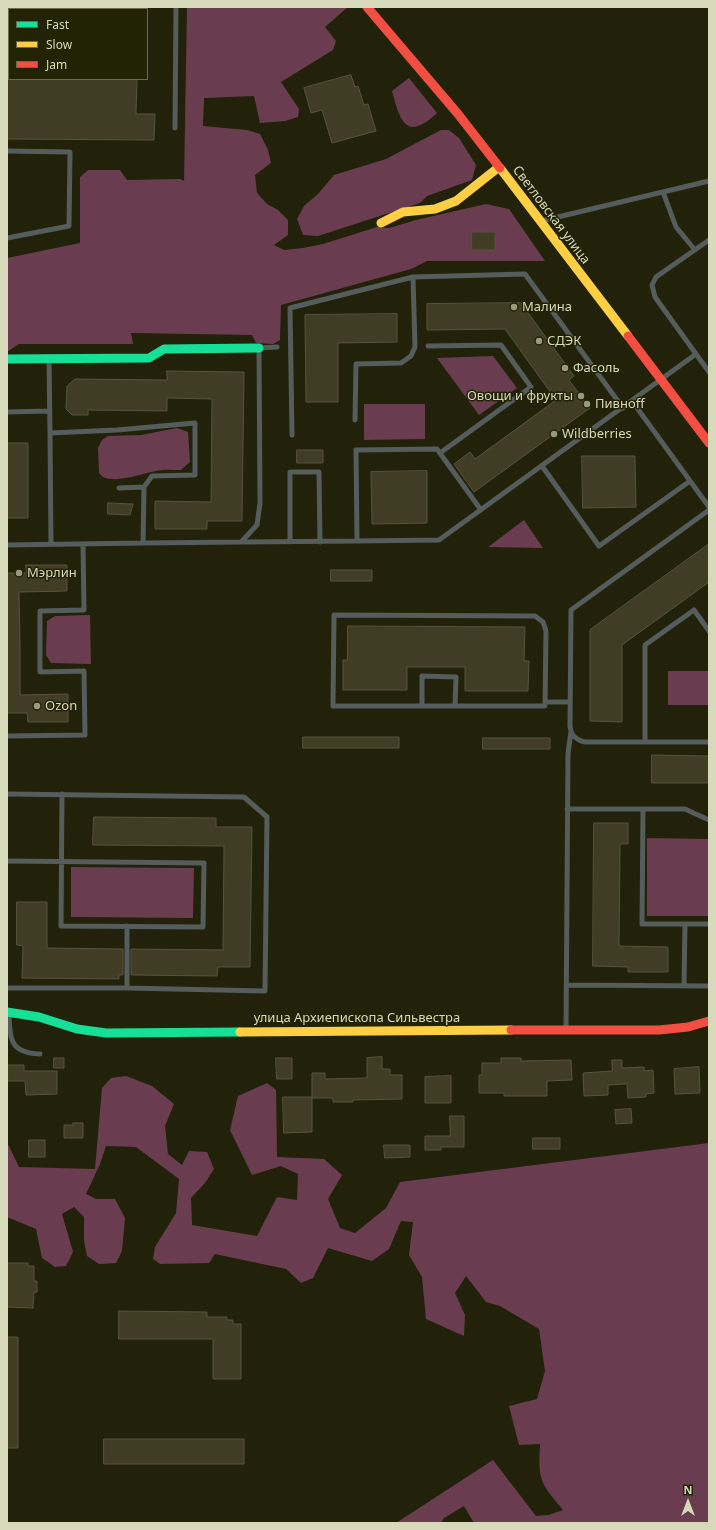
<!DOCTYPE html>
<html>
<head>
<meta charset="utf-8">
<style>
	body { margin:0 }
	#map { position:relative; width:716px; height:1530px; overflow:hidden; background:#22220a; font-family:"Noto Sans",sans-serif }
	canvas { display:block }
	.frame { position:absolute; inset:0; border:8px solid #d7d9bb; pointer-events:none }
	.legend { position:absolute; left:8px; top:8px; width:140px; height:72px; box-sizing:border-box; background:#222204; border:1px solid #6a6b4d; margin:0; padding:5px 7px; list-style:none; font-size:12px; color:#d7d9bb }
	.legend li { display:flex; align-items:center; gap:8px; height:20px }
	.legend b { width:20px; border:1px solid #6a6b4d }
	.north { position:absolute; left:668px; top:1482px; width:40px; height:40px; -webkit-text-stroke:3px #222204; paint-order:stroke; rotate:0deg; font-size:11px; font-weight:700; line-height:16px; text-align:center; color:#d7d9bb }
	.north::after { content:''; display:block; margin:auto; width:14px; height:18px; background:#d7d9bb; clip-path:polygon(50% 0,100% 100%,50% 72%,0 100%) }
</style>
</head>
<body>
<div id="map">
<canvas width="716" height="1530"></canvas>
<div class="frame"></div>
<ul class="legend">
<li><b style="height:5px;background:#16e098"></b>Fast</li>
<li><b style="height:5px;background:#ffcf43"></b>Slow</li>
<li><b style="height:5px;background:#f24e42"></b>Jam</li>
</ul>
<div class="north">N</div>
</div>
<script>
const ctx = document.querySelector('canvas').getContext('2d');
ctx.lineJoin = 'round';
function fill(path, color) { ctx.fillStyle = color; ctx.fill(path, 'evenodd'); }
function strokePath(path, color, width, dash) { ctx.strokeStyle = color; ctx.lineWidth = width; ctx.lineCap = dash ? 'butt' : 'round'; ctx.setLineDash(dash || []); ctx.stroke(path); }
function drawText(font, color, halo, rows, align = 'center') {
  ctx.font = font + ' "Noto Sans",sans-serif'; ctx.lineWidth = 3; ctx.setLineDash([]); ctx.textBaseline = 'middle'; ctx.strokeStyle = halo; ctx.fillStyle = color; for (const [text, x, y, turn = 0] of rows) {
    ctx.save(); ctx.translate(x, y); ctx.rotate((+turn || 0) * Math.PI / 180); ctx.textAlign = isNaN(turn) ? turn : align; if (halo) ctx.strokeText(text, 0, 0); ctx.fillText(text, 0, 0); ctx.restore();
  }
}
const green = new Path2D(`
	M187,7H348L325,27L336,41L333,50L281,82L299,109L298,117L285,121L260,123L254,96L204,98L203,126L247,130L260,134L268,150L271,163L255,175L257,193L267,204L278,210L288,220V235L274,245L284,250L303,248L323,244L377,227L389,228L416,220L486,204L509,209L545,261H427L411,269L281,305L280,340L273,344L256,343L252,335L131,333L133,344H19L7,352V258L80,243V177L88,170H120L127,180L180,179L184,181Z
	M409,78L437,113C406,142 400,121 392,91Z
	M441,130H449L459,138L476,165L472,180L427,196L420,203L318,236L303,235L297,219L304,206L318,194L334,175L386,159Z
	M493,356L517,388L479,415L437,358Z
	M364,404H425V439L364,440Z
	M177,428L188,432L190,462L181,470C173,470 164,469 156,471C143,473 108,487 99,473L98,448L102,440L108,436L141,435Z
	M524,520L543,548L488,547Z
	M90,615L91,664L51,663L46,655L47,621L55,616Z
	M668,671H709V705H668Z
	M647,838L709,839V916H647Z
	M71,867L194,868L193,918L71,917Z
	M126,1076L152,1086L174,1104L165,1126L168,1154L182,1165L189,1151L207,1152L214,1169L205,1183L191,1198L192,1225L257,1236L277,1197L297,1200L298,1174L281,1166L252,1175L230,1130L238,1096L267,1083L276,1090L277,1157L324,1159L342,1175L328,1199L340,1228L355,1233L386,1208L400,1182L709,1143V1523H474L464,1506L444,1518L441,1523H396L493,1460L536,1516L549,1515L563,1510C540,1482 538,1481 540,1444L519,1445L509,1406L537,1399L545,1371L539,1329L500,1306L486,1302L466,1276L455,1293L465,1315L464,1336L426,1319L422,1277L409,1255L413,1222L401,1221L389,1249L372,1261L328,1248L313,1278L301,1283L286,1269L215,1254L209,1263L160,1264L153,1259L155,1247L176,1213L179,1179L136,1147L106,1146L100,1164L86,1194L96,1199H115L125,1218L122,1251L116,1263L99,1264L87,1256L84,1241V1217L74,1207L62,1214L73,1252L66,1266L55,1267L42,1258L36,1229L7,1217V1142L19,1167L95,1169L102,1088L111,1078Z`);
const building = new Path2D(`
	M351,75L355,87L358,86L364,105L368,104L376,131L332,143L322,110L311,113L304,88Z
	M7,79H137L136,114H155L154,140L7,139Z
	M472,232H495V250H472Z
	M521,303L574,376L569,380L590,408L474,492L454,464L470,452L475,459L556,400L505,329L427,330V304Z
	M397,314V342L338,343V402H306L305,315Z
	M167,371L244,372L242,521H207V529H155V501L211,502L212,399L167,398V411L88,410V415H72L66,409L67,386L75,379L167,380Z
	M7,443H28V518H7Z
	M297,450H323V463H297Z
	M582,456H635L636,507L583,508Z
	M427,471V523L372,524L371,472Z
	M108,503L133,504L130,515L108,514Z
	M709,544V582L622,645V722L590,721V630Z
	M26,565H67V591L19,592L20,644V695L68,694V722H28L27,713H7V573H26Z
	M331,570H372V581H331Z
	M348,626L525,627L524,661H529L528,691H465V667H407V690H343V660H347Z
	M303,737H399V748H303Z
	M483,738H550V749H483Z
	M652,755L709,756V783H652Z
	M94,817L216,818V827H252L250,967H218L217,976L131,975V949L223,950L224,846L93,845Z
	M594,823H628V844H620L619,946L668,947V972H628V967L593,966Z
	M17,902H47V948L123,949V975H119V979L22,978L23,946L17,945Z
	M382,1057V1069H390V1075H402V1099L353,1100V1102H333V1098H312V1073H325V1079L367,1078V1058Z
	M54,1058H64V1068H54Z
	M276,1058H292V1079H277Z
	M501,1058H521V1061L571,1060L572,1080L547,1081V1096H504V1093H479V1075H482V1063H501Z
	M612,1060H622V1068L644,1067V1071L653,1070L654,1093L646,1094V1097L628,1098L627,1084L608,1085V1095L584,1096L583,1073L612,1071Z
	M8,1065H24V1071H57V1094L26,1095L25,1081H8Z
	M699,1067L700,1093L675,1094L674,1069Z
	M451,1076V1103H425V1077Z
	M283,1097H312V1132L284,1133Z
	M631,1109L632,1123L616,1124L615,1110Z
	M450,1116H464V1147H441V1150H425V1136H450Z
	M73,1123H83V1138H64V1125H73Z
	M533,1138H560V1149H533Z
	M29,1140H45V1157H29Z
	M384,1145H410V1157L385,1158Z
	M7,1263H28V1266H34V1281H37V1292H34L33,1308L7,1307Z
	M119,1311L207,1312V1317H227V1320H233V1324H241V1379H213V1339H119Z
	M7,1337H18V1448H7Z
	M104,1439H244V1464H104Z`);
const lane = new Path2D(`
	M175,128L176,7
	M7,151L70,152L69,226L7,238
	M663,192L676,227L695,250
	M541,221L709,181
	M709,240L656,277L652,285L655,297L709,372
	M428,346L501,345L531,387L440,453
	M49,359L50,433L117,430L195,423V475L152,476L144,487L119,488
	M632,401L709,507
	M7,412L49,411
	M355,420L356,364L401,363L411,356L415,347L413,277
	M50,433L51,544
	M292,435L290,308L413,277L525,274L623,408
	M542,466L599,546L690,481
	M144,487L143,543L241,542L257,525L260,503L259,348L277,347
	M481,510L437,449L356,450L357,541L439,540L696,354
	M709,510L571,610L570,726C571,736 576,740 585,742H645V645L694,610L709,631
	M241,542L357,541
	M290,542V472H319L320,542
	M7,545L143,543
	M334,615L535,616L543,622L546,631L545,706H333Z
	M545,702H570
	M422,706V676L456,677L455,706
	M7,736L85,735L84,671L40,672V611L84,610L83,544
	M645,742H709
	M7,794L244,797L267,817L265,991L127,988H7
	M567,809H685L709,820
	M643,809L642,924H709
	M7,861L204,863L203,927L61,926L62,794
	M127,926V988
	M567,985L709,986
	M684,986L685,924
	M9,1013C10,1040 10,1053 40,1054
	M566,1029L568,754L571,731`);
const fast = new Path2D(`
	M7,359L149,358L164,349L259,348
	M7,1012L39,1017L77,1029L106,1033L240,1032`);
const slow = new Path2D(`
	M500,168L628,336
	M381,223L403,212L435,209L456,201L499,167
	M240,1032L511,1030`);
const jam = new Path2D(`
	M367,7L458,114L500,168
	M628,336L709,443
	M511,1030H659L688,1027L709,1021`);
const markers = [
	[514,307,4,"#98997d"],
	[539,341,4,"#98997d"],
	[565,368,4,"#98997d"],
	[581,396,4,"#98997d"],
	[587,404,4,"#98997d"],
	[554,434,4,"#98997d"],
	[19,573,4,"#98997d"],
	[37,706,4,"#98997d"]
];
const streetNames = [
	["Светловская улица",551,215,53],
	["улица Архиепископа Сильвестра",357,1018]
];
const poiNames = [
	["Малина",522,307],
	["СДЭК",547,341],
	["Фасоль",573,368],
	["Овощи и фрукты",573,396,"right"],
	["Пивноff",595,404],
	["Wildberries",562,434],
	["Мэрлин",27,573],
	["Ozon",45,706]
];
fill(green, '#693c4f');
fill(building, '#413d25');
strokePath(building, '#57533e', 1);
strokePath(lane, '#545c5c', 5);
strokePath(fast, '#16e098', 9);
strokePath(slow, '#ffcf43', 9);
strokePath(jam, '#f24e42', 9);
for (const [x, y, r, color] of markers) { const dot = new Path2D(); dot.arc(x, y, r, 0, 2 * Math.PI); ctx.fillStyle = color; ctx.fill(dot); strokePath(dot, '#222204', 1.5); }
drawText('13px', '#d7d9bb', '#222204', streetNames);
drawText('13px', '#d7d9bb', '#222204', poiNames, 'left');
</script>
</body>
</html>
